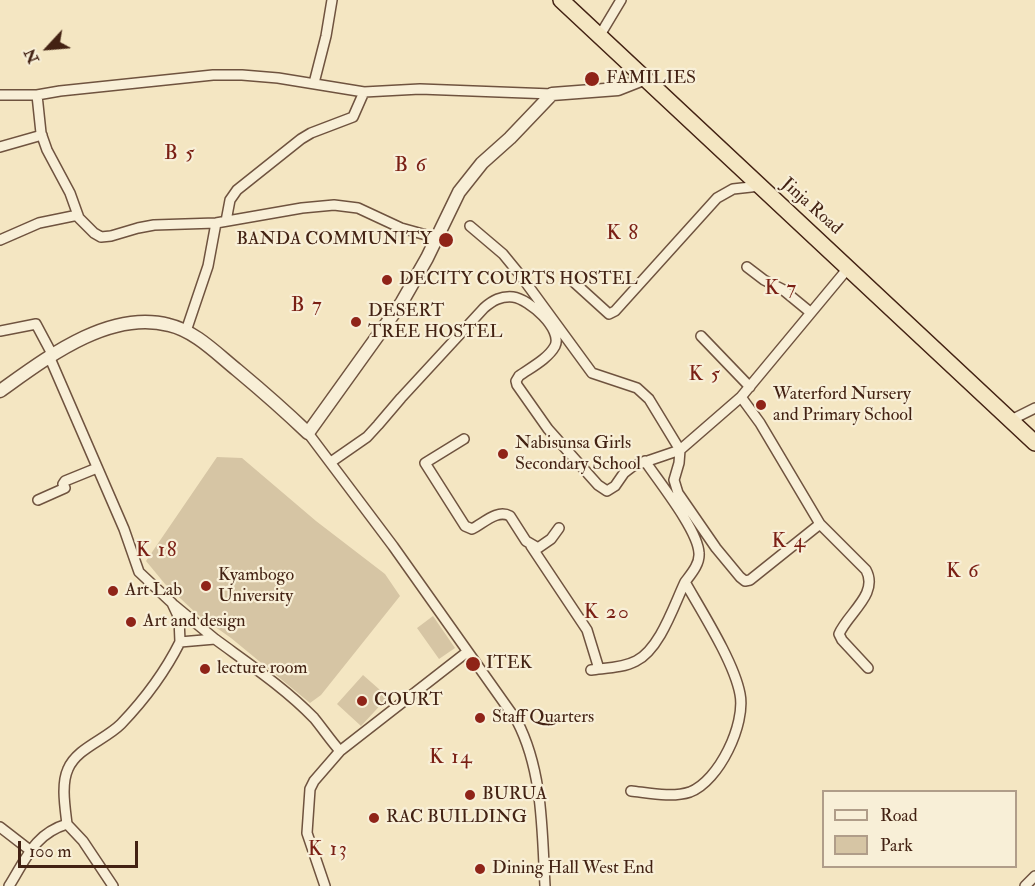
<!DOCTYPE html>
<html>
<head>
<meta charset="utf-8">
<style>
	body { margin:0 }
	#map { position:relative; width:1035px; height:886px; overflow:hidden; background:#f4e6c2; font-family:"IM FELL Double Pica",serif }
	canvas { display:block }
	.legend { position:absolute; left:822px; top:790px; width:195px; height:78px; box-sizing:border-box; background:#f8efd7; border:2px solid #b09d89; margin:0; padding:8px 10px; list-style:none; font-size:18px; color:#432213 }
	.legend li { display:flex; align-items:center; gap:12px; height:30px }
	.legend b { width:30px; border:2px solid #b09d89 }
	.north { position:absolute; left:18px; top:18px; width:60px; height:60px; -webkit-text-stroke:4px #f8efd7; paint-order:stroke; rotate:244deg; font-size:16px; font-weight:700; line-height:24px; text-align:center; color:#432213 }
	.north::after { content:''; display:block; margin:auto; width:21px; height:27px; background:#432213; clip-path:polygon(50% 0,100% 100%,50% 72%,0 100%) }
	.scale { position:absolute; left:18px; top:841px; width:120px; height:27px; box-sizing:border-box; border:3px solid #432213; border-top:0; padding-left:8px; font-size:18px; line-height:21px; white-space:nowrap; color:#432213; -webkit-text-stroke:4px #f8efd7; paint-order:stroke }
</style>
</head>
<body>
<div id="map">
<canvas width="1035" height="886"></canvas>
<ul class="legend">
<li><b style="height:8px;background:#f8efd7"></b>Road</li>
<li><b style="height:16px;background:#d6c5a4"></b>Park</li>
</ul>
<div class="north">N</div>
<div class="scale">100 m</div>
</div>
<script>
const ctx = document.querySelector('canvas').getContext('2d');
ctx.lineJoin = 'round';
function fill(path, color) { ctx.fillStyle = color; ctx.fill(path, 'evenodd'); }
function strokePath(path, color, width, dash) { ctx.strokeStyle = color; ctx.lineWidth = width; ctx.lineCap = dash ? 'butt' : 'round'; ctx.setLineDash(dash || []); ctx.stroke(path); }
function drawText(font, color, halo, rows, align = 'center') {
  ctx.font = font + ' "IM FELL Double Pica",serif'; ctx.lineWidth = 4.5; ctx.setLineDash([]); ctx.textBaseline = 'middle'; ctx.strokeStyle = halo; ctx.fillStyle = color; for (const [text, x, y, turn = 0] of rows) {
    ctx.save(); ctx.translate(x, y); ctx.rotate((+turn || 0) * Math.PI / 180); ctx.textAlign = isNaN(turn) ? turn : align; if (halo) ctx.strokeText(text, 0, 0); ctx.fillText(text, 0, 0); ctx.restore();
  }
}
const green = new Path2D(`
	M217,457L242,458L316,521L385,574L400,596L321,695L310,703L231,638L197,614L165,584L146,561Z
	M433,616L455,648L439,659L417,628Z
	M363,675L388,697L361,726L337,704Z`);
const minor = new Path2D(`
	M600,35L621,0
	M314,83L326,36L332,0
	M0,95H37L60,91L213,75H242L278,78L364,92L420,89L552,94
	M37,95L41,133L47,150L70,193L79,218L94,233L101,237L111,236L138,228L154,225L216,223L302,208L334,205L358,208L401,228L437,238
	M0,147L42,135
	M226,221L230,200L237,190L301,139L311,133L353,117L364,92
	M470,226L503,254L521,276L592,373L637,388L649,399L680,450L679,463L674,480L678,493L716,548L740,577L745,581L750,580L820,524
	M0,240L39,223L78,215
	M747,267L764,280L782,289L810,312
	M566,275L609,314L615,311L717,198L733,189L760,186
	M0,331L36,324L52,354
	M186,331L208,266L216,223
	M701,336L750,387
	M49,356L124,529L139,572L172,603L179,618L180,642
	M741,397L760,423L820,524L866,570C879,594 848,613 839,634L842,640L868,668
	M1011,420L1035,408
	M308,433L393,546L517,721C543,771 542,831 545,886
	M464,439L425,463L465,526L472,529C484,523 497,509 510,516L526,541L538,548L551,539L559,528
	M331,462L367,437L378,425L401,398L484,308C493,300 501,296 513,297C529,299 563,329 555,346C548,359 530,368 519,376L516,381L517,385L548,429L598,485L607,491L615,486L624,473L633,466L680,450L741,397L849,267
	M38,500L65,488L63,484L65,481L97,468
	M531,546L587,630L599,669
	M174,605L215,639
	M591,670C605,668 623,668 636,661C660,649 674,605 685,582
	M631,791C649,793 672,798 690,792C719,781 746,724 740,694C734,662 702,612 685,582C691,574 700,564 699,553C698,530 659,482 645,461
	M67,824C65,807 61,784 68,769C77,748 105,740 121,724C144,700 165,672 180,642L215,639C249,664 285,688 314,718C323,729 331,741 340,751
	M67,824L83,841L113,886
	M0,827L31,851
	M9,886C26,859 34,834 67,824
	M325,886L307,833L310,789L314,781L340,751L467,652
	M1025,886L1035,876`);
const tertiary = new Path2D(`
	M0,391C45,359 109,309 169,325C195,331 216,353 237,370C261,390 285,411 308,433L402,302L427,258L459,192L482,163L510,138L552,94L618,89L646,78`);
const trunk = new Path2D(`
	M561,0L1035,443`);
const markers = [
	[592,79,8,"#8f2418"],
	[446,240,8,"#8f2418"],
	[387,280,6,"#8f2418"],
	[356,322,6,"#8f2418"],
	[761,405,6,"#8f2418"],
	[503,454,6,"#8f2418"],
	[206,586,6,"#8f2418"],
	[113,591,6,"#8f2418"],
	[131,622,6,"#8f2418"],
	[473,664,8,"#8f2418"],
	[205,669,6,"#8f2418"],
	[362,701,6,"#8f2418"],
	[480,718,6,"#8f2418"],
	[470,795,6,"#8f2418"],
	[374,818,6,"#8f2418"],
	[480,869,6,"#8f2418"]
];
const poiNames = [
	["FAMILIES",606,79],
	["BANDA COMMUNITY",432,240,"right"],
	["DECITY COURTS HOSTEL",399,280],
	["DESERT",368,312],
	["TREE HOSTEL",368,333],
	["Waterford Nursery",773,395],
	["and Primary School",773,416],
	["Nabisunsa Girls",515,444],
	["Secondary School",515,465],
	["Kyambogo",218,576],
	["University",218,597],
	["Art Lab",125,591],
	["Art and design",143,622],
	["ITEK",486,664],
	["lecture room",217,669],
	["COURT",374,701],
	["Staff Quarters",492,718],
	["BURUA",482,795],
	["RAC BUILDING",386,818],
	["Dining Hall West End",492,869]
];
const streetNames = [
	["Jinja Road",811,207,42]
];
const quarterNames = [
	["B 5",180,154],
	["B 6",411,166],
	["K 8",623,234],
	["K 7",781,289],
	["B 7",307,306],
	["K 5",705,375],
	["K 4",789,542],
	["K 18",157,551],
	["K 6",963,572],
	["K 20",607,613],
	["K 14",451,758],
	["K 13",328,850]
];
fill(green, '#d6c5a4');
strokePath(minor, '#6f533f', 12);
strokePath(tertiary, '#6f533f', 15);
strokePath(trunk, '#432213', 18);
strokePath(minor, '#f8efd7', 9);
strokePath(tertiary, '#f8efd7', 12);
strokePath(trunk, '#f4e6c2', 15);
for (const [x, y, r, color] of markers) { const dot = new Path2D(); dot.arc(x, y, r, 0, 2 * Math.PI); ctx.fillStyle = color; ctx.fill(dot); strokePath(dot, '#f8efd7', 2); }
drawText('18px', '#432213', '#f8efd7', poiNames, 'left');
drawText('18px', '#432213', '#f8efd7', streetNames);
ctx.letterSpacing = '1.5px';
drawText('21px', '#7a1f14', '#f8efd7', quarterNames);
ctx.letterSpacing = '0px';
</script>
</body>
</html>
